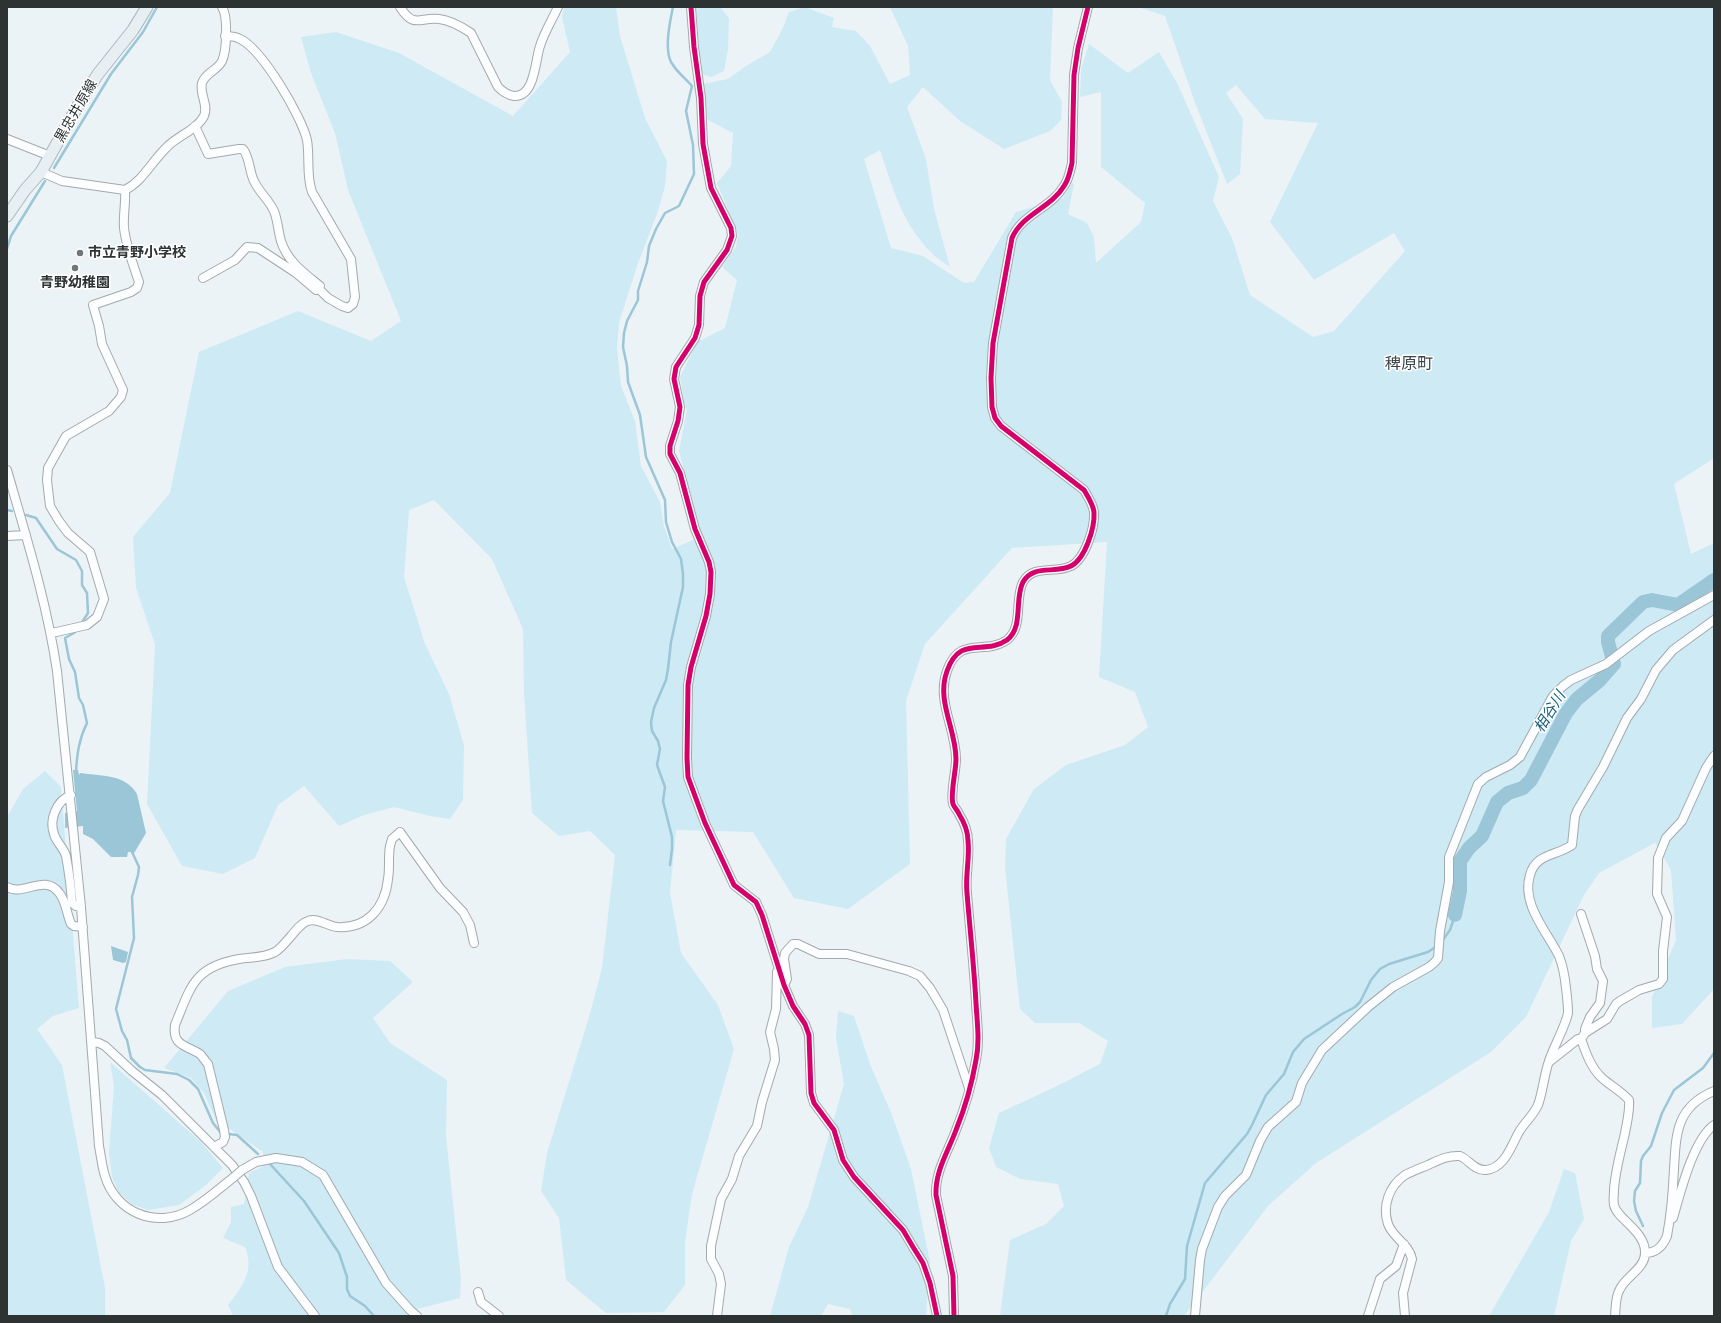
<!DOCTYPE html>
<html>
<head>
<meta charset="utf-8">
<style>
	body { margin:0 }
	#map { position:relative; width:1721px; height:1323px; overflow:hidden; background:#ecf3f6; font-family:"Alegreya Sans",sans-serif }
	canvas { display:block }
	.frame { position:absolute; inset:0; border:8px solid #2d3233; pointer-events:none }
</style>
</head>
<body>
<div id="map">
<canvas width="1721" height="1323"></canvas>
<div class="frame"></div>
</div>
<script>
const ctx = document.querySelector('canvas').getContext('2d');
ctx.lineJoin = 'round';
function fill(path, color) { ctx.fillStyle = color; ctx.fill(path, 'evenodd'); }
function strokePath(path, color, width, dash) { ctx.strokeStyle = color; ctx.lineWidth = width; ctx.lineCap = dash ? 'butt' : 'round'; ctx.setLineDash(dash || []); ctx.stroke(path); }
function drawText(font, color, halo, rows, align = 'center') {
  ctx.font = font + ' "Alegreya Sans","Noto Sans JP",sans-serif'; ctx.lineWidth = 3; ctx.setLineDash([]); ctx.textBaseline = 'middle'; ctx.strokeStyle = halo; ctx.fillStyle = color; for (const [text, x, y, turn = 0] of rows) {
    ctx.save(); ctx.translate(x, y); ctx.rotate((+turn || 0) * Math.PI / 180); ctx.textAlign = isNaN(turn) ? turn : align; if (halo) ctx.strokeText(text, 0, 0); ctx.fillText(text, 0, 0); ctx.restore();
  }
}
const green = new Path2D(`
	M564,7H616L620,36L645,118L667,161L665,186L658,211L637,266L619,323L617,348L621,386L635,421L641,466L660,502L664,526L672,549L702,536L679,451L687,410L684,403L680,377L697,342L725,328L737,280L722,267L736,247L738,234L717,183L731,166L733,133L708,120L704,107L703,84L728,79L746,66L770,52L782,30L789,12L805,7L834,18L832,27L856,31L870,46L890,84L910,75L908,46L890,7H1053L1050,80L1062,102L1061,120L1050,131L1004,149L960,121L923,87L907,107L926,159L934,209L950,267C944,262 936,258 931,252C902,224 892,186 880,150L864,159L891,248L923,256L964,283L974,282L1016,212L1063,198L1072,183L1074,184L1068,214L1087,223L1094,237L1096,263L1141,222L1145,203L1101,167V92L1080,97L1081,69L1089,44L1128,73L1159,52L1178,85L1219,177L1213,201L1232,238L1250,295L1313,337L1334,331L1405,251L1394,233L1314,280L1270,222L1318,123L1265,119L1236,85L1226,93L1243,119L1240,174L1227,184L1194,100L1165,16L1138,7H1714V458L1674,484L1691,554L1714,543V989L1682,1024L1652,1028V997L1676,940L1671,870L1655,843L1599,873L1584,895L1526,1017L1491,1052L1316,1163L1268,1206L1184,1316H1000L1010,1240L1046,1224L1064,1206L1058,1184L1020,1179L996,1167L989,1148L999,1113L1057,1086L1100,1064L1108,1041L1079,1023H1035L1020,1009L1005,868L1006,839L1034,789L1066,765L1125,745L1148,727L1135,692L1099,677L1107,542L1012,548L925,644L906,701L910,864L848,909L794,898L753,832L676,830L670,893L681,953L718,1005L734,1049L692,1194L685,1242V1285L664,1312L606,1313L566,1280L559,1218L541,1191L547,1153L589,1017L602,968L615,855L590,831L559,836L532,813L524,694L523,629L492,559L434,500L409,510L404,577L425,644L449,694L464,745L463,800L450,819L430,816L394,807L364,815L339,826L304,786L278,805L255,858L223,874L182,866L147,804L155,645L136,588L133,537L170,493L199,352L298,311L371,341L401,321L348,190L335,133L311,73L301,37L336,32L399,53L513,116L570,52L562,17Z
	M696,7H720L729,18L728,49L724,71L711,77L701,74Z
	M45,771L61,787L79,1008L53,1016L37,1029L62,1065L105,1288V1316H7V817L23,789Z
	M347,959L390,961L413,982L373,1018L390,1043L447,1080L446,1136L461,1279L460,1298L406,1312L408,1316H233L228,1305C242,1287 255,1271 245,1247L223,1238L231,1222V1207L244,1204L249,1173L264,1166L263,1152L230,1129L217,1123L204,1093L191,1078L164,1068L228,991L285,967Z
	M838,1011L854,1016L870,1064L892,1115L911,1169L930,1262L926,1316H852L850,1309L828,1304L821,1316H770L789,1247L808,1207L844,1084L836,1038Z
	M110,1062L201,1142L223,1168L206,1185L179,1205L148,1210L132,1204L119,1193L112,1177L109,1152L114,1086Z
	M1564,1169L1575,1173L1584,1219L1571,1241L1554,1316H1489L1549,1212Z`);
const water = new Path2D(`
	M73,770H78L79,775L80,773C100,776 126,774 137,794L146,833L133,855L131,852H128L127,857H111L93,839L83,834V826L65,828V813L77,811Z
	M111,946L128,952L126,962L123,963L113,960Z`);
const stream = new Path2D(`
	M54,168L111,74L143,32L157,7
	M7,249L11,236L45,181
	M7,510L12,511
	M26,515L36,518L57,549L76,560L82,571V585L87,593L88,613L81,624
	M76,772C77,754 79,739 87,723L83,705L79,698L75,672L69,659L65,638L74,633L77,629
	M132,852L139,867L138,875L132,897L134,938L116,1009L122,1031L127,1040L131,1058L140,1067L145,1070L177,1074L189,1080L198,1089L213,1123L221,1133L237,1135L258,1154
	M670,865L672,849V837L663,801L665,787L657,765L660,749L658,741L652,731L651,722L654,708L666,680L668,669L671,642L683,587V574L681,559L672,542L666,522L665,500L646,457L640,415L628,382L627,366L623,347L624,333L627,321L638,300V291L647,262L649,246L656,229L665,213L679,206L694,174L693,145L686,111L692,86C686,79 678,73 673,65C663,53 670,21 673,7
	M1442,941L1450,930L1455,915
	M270,1164L304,1201L339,1253L347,1277V1289L350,1296L365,1306L374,1316
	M1643,1226L1636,1211L1634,1201L1635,1191L1640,1183L1641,1161L1643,1156L1651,1146L1662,1113L1674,1090L1703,1068L1714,1053
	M1166,1316L1170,1304L1185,1279L1187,1246L1205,1183L1247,1134L1252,1125L1266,1095L1284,1074L1293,1052L1304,1039L1342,1014L1355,1007L1360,1002L1371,980L1380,969L1389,964L1428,952L1437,946`);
const river = new Path2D(`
	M1455,915L1460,891V861L1469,848L1482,836L1497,802L1508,793L1523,788L1531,780L1566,713L1577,699L1600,680L1614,664L1608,642V636L1643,602L1652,600L1678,605L1714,580`);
const minor = new Path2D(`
	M400,7C414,29 419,17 439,19C449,20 462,27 471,33L498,87C503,92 508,95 514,96C535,97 535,61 540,46C544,33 552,20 558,7
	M691,7L694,47L701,98L703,144L711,188L731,228L732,236L727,250L704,282L700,296L699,325L695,338L676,367L674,379L680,407L678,421L670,446V454L680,473L695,529L709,562L711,572L710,594L706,616L691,667L688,685L687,758L688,777L705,823L734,885L756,902L762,915L784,985L793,1006L805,1024L809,1035L811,1093L814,1103L834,1130L843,1160L854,1177L903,1230L913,1247L923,1263L930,1283L937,1316
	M225,36C230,36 235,36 240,39C262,49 302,117 307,140C310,158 306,176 312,192L351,259L355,297L353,304L348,308L342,306L328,298L318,288
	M195,126L208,154L239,149H243C250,158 249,171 254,181C259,192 269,200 274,211C278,221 278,231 281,241C287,261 304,273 320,286L316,290L296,273L258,248L247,247L235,260L203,278
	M7,139L50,156
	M41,172L62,181L125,190C143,181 152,161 167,147C177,136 197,130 204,116C209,105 199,94 202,83C205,73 218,70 222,61C227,50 228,16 222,7
	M7,470C26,536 47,603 57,671L81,907L99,1146C101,1156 102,1167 105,1176C116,1213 157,1229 190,1210C206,1201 220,1188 234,1177
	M7,536L26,535
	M52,633L87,625L97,617L104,599L90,552L68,533L59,521L50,506L47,480L48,468L66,436L109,411L121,397L123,390L102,344L99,326L93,305L131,292L137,288L139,282C133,264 126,246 124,228C123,215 126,203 125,190
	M71,795C56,801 49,820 54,834C56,842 64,848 66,856C69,872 71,887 72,903L76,906L81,907
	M7,887C24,897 45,872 60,894C66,902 67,915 71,924L74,926L83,927
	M1581,914L1595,956L1597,969L1603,981L1600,1003L1590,1017L1585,1029V1033
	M784,985L787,979L784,959L785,953L793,944H798L819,954H847L909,971L920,976L930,988L943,1010L969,1088
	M1581,1039L1585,1033L1607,1019L1616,1004L1620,1001L1639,990L1659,984L1663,979V951L1667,917L1657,894L1658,858L1666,838L1682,821L1706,768L1714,756
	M93,1042L99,1043L105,1046L132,1071L162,1095L232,1165L244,1182L251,1196L278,1267L315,1316
	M1549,1062L1578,1039H1581C1586,1053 1591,1068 1602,1078C1611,1086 1621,1091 1629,1100C1630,1111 1627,1122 1625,1133C1621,1151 1615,1171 1614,1190C1614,1195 1613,1200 1614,1205C1617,1219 1645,1231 1645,1252C1646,1268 1626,1276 1620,1289C1615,1297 1616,1307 1615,1316
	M214,1147L223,1142L225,1137L224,1130L208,1064C205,1061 203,1057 200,1054C186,1045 172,1046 175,1025C191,986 194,967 239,959C252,957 264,958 275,952C287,945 297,924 308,921C317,917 327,926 337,927C367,929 385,908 388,879C390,868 388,857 390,846L392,839L400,832L440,888L463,912L470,925L474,943
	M242,1170L256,1162L276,1158L302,1162L323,1175L386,1283L410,1310L417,1316
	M1673,1218C1680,1194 1693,1140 1714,1125
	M1645,1253C1656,1253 1663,1246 1667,1236C1671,1215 1673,1191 1674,1169C1676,1134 1676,1107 1714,1091
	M478,1292L481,1302L499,1316
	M717,1316L721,1284L719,1274L711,1259V1246L721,1199L732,1179L739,1156L757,1126L762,1102L775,1060L774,1049L770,1032L776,1009L777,972
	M954,1316L953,1276L936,1195C935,1171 948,1152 956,1130C965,1108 972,1083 976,1060C980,1041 977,1022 976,1003C974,966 970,930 967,893C965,876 970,858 968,841C968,831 964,822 959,814C958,811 954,807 953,804C950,795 956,771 956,759C956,729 936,701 947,671C960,634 984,656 1007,640C1024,627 1014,599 1023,582C1033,564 1055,574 1071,566C1085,559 1095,528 1094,512C1093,504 1088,497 1084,490L1001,426L995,418L992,407L991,378L993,343L1012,238C1022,214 1051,208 1064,186C1069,179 1070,171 1072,163L1074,75L1078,48L1088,7
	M1195,1316L1200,1260L1202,1249L1218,1207L1225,1196L1246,1175L1260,1141L1268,1127L1296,1102L1302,1083L1322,1050L1368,1007L1393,987L1429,967L1435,962L1438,958L1440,931L1449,882V857L1478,784L1486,777L1510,765L1520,757L1553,696L1563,686L1571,680L1606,664L1649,631L1714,595
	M1368,1316L1380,1279L1396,1266L1404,1244
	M1405,1316L1403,1293L1412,1259C1409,1244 1393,1238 1388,1224C1382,1206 1389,1186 1405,1175C1412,1171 1421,1168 1428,1165C1439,1160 1448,1155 1460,1156C1469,1160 1475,1171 1486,1170C1505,1168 1511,1146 1519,1132C1524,1123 1533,1116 1538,1105C1543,1091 1544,1075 1549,1061C1553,1048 1566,1025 1568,1013C1568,1005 1567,996 1566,988C1565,978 1563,966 1559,956C1547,932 1521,904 1530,875C1536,853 1557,856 1572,845L1575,816L1578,809L1603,767L1627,718L1641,699L1656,670L1673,650L1714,620`);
const major = new Path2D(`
	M7,216L25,190L41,172L80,102L98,74L133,30L147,7`);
const minorBridge = new Path2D(`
	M234,1177L242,1170`);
const cycleway = new Path2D(`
	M691,7L694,47L701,98L703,144L711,188L731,228L732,236L727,250L704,282L700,296L699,325L695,338L676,367L674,379L680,407L678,421L670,446V454L680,473L695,529L709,562L711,572L710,594L706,616L691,667L688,685L687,758L688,777L705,823L734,885L756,902L762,915L784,985L793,1006L805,1024L809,1035L811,1093L814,1103L834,1130L843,1160L854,1177L903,1230L913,1247L923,1263L930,1283L937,1316
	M954,1316L953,1276L936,1195C935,1171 948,1152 956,1130C965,1108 972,1083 976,1060C980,1041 977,1022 976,1003C974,966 970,930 967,893C965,876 970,858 968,841C968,831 964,822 959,814C958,811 954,807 953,804C950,795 956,771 956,759C956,729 936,701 947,671C960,634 984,656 1007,640C1024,627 1014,599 1023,582C1033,564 1055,574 1071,566C1085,559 1095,528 1094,512C1093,504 1088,497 1084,490L1001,426L995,418L992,407L991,378L993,343L1012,238C1022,214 1051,208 1064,186C1069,179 1070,171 1072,163L1074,75L1078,48L1088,7`);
const markers = [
	[80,253,4,"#707677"],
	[75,268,4,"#707677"]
];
const streetNames = [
	["黒忠井原線",76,111,-60]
];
const poiNames = [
	["市立青野小学校",88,253],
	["青野幼稚園",75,283,"center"]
];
const waterNames = [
	["相谷川",1550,712,-58]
];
const quarterNames = [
	["稗原町",1409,364]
];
fill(green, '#ceeaf5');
fill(water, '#9bc6d7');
strokePath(stream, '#9bc6d7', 2.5);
strokePath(river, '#9bc6d7', 14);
strokePath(minor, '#a4a9ab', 10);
strokePath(major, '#aab9bf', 13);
strokePath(minor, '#fcfdfe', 8);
strokePath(major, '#e7eff3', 11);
strokePath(minorBridge, '#a4a9ab', 10, []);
strokePath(minorBridge, '#fcfdfe', 8);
strokePath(cycleway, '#d6006c', 5);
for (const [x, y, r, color] of markers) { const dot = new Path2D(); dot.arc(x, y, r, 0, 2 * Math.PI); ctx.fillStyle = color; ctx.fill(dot); strokePath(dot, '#fff', 1.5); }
drawText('14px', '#2d3233', '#fff', streetNames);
drawText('bold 14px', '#2d3233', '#fff', poiNames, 'left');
drawText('italic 15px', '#155f79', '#fff', waterNames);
drawText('16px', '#3c4549', '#fff', quarterNames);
</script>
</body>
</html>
